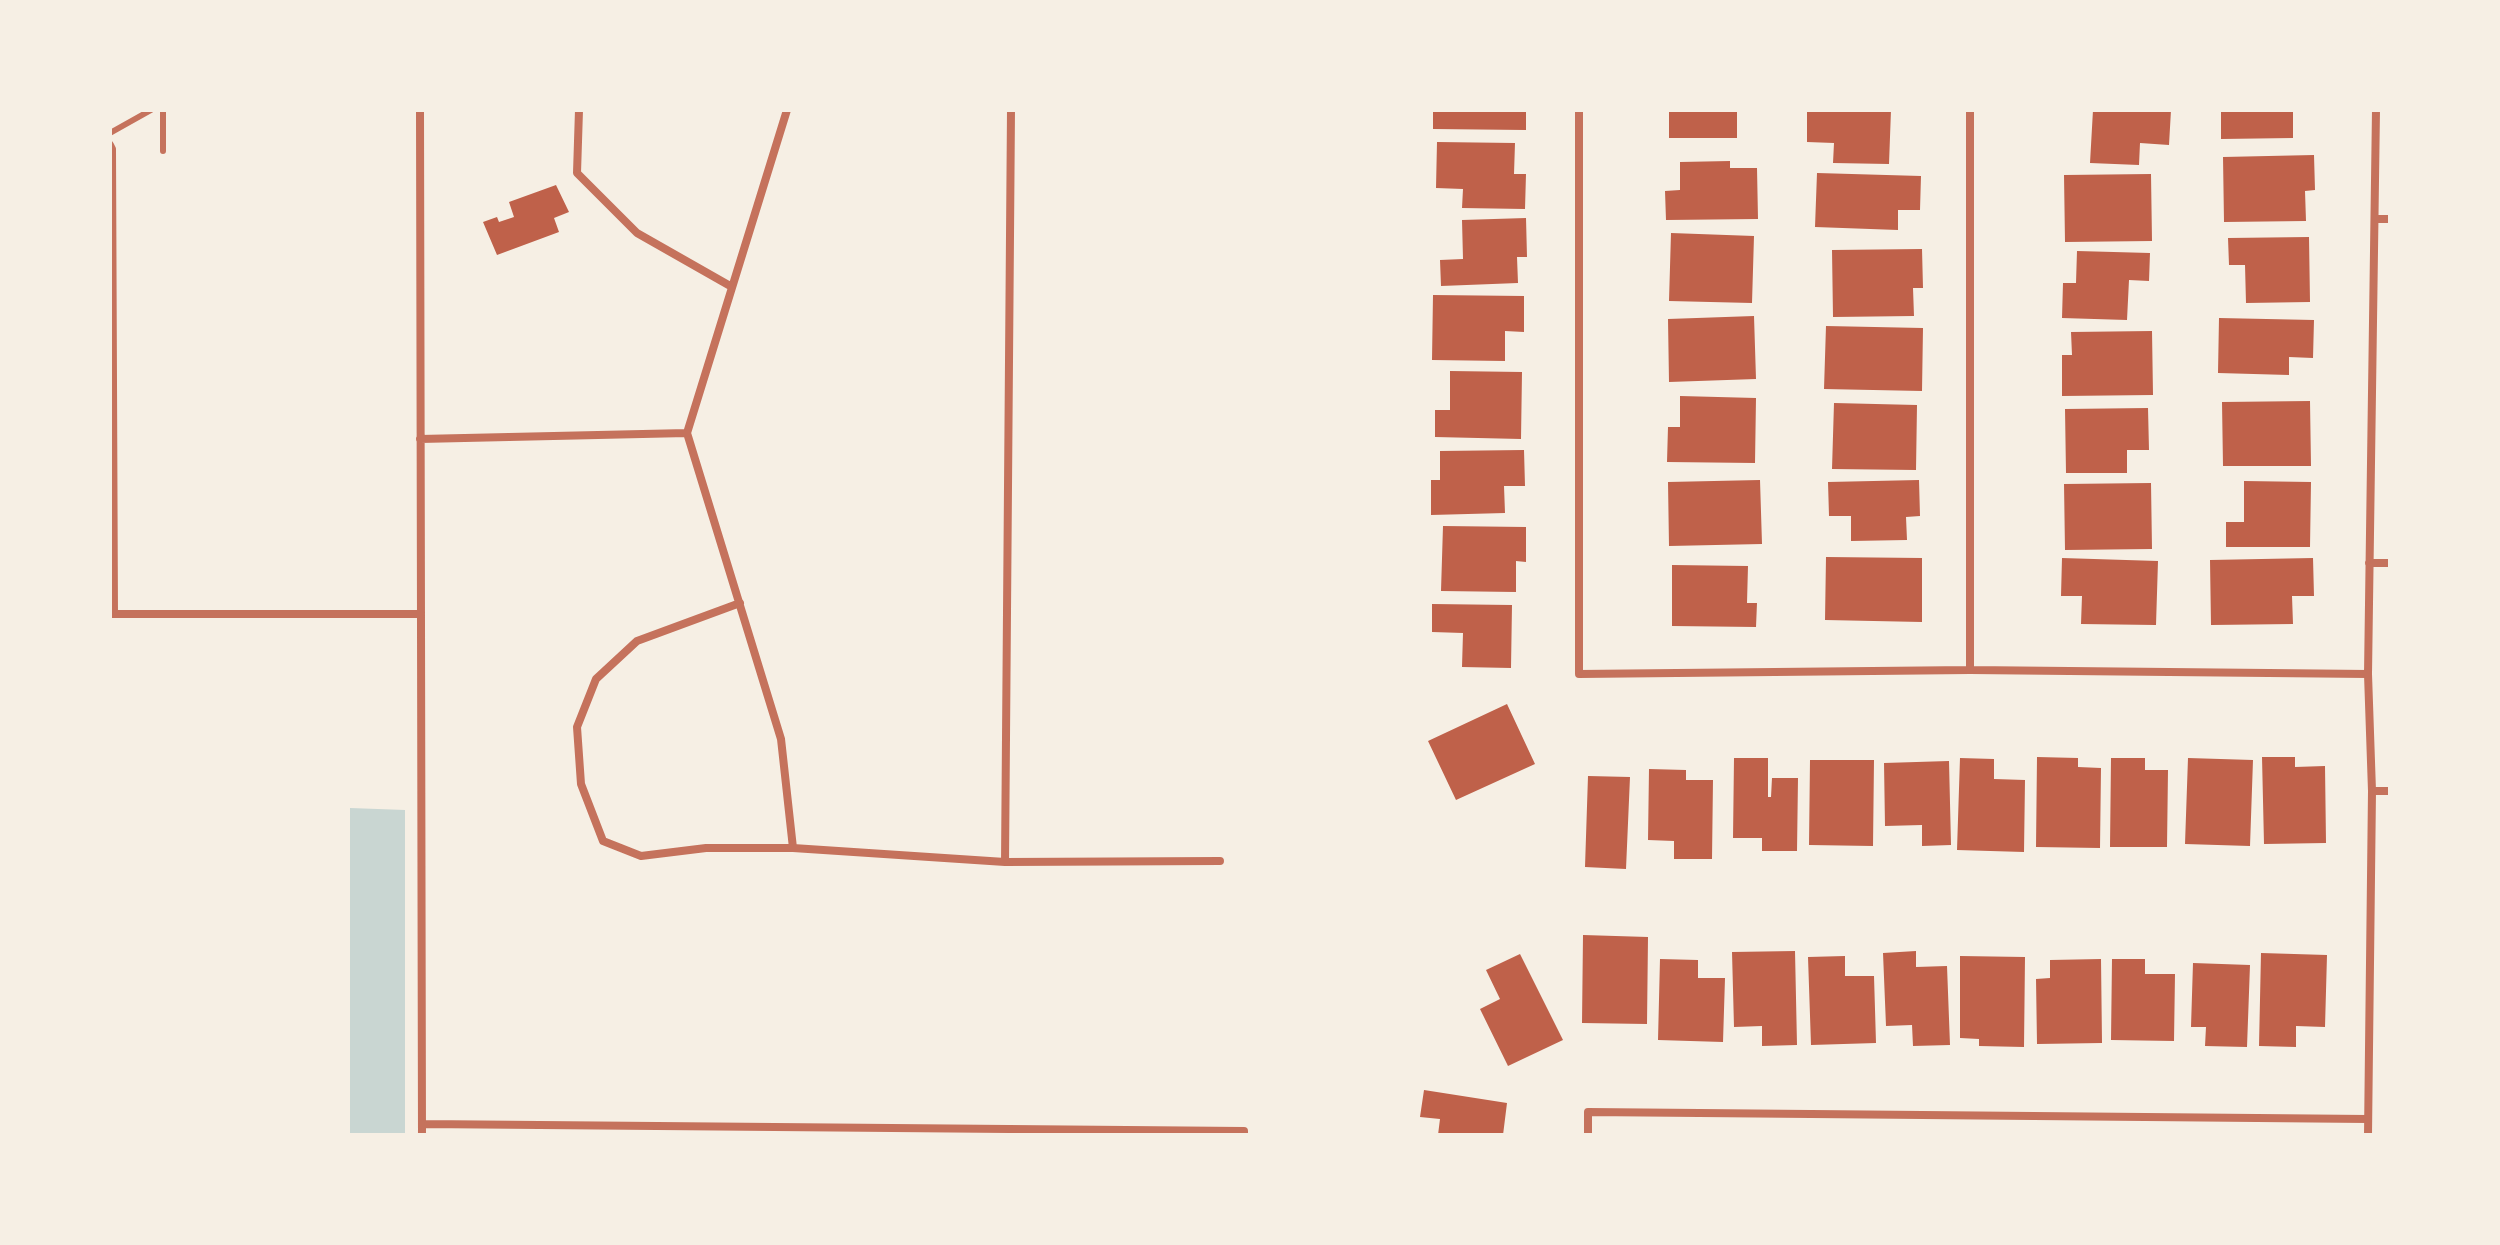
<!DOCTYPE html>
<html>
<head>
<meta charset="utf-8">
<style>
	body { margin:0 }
	#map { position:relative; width:2500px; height:1245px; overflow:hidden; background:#f6efe4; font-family:"Open Sans",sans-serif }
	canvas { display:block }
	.frame { position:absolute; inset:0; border:112px solid #f6efe4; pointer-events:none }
</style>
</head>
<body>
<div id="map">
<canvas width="2500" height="1245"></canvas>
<div class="frame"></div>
</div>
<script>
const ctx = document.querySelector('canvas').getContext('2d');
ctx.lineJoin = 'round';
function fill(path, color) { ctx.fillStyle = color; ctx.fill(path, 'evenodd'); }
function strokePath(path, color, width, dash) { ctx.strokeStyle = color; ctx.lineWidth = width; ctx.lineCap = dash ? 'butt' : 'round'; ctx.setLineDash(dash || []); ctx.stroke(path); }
const water = new Path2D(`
	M350,808L405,810V1135H350Z`);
const building = new Path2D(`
	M1433,110H1526V130L1433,129Z
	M1669,110H1737V138H1669Z
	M1807,110H1891L1889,164L1833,163L1834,143L1807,142Z
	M2093,110H2171L2169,145L2140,143L2139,165L2090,163Z
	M2221,110H2293V138L2221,139Z
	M1437,142L1515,143L1514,174H1526L1525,209L1462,208L1463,189L1436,188Z
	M2314,155L2315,190L2305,191L2306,221L2224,222L2223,157Z
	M1730,161V168H1757L1758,219L1666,220L1665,191L1680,190V162Z
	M1817,173L1921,176L1920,210H1898V230L1815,227Z
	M2151,174L2152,241L2065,242L2064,175Z
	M556,185L569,212L554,218L559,232L497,255L483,222L497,217L499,222L514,217L509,202Z
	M1526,218L1527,257H1517L1518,283L1441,286L1440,260L1463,259L1462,220Z
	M1671,233L1754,236L1752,303L1669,301Z
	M2309,237L2310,302L2246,303L2245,265H2229L2228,238Z
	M1922,249L1923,288H1913L1914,316L1833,317L1832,250Z
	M2077,251L2150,253L2149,281L2129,280L2127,320L2062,318L2063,283H2076Z
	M1433,295L1524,296V332L1505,331V361L1432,360Z
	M1754,316L1756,379L1669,382L1668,319Z
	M2219,318L2314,320L2313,358L2289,357V375L2218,373Z
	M1826,326L1923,328L1922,391L1824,389Z
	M2152,331L2153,395L2062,396V355H2072L2071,332Z
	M1450,371L1522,372L1521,439L1435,437V410H1450Z
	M1680,396L1756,398L1755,463L1667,462L1668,427H1680Z
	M2310,401L2311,466H2223L2222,402Z
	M1834,403L1917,405L1916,470L1832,469Z
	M2148,408L2149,450H2127V473H2066L2065,409Z
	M1524,450L1525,486H1504L1505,513L1431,515V480H1440V451Z
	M1760,480L1762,544L1669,546L1668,482Z
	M1919,480L1920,516L1906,517L1907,540L1851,541V516H1829L1828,482Z
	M2244,481L2311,482L2310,547H2226V522H2244Z
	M2151,483L2152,549L2065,550L2064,484Z
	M1443,526L1526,527V562L1516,561V592L1441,591Z
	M1826,557L1922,558V622L1825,620Z
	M2062,558L2158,561L2156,625L2081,624L2082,596H2061Z
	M2313,558L2314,596H2292L2293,624L2211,625L2210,560Z
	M1672,565L1748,566L1747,603H1757L1756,627L1672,626Z
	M1432,604L1512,605L1511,668L1462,667L1463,633L1432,632Z
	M1507,704L1535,764L1456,800L1428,741Z
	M2037,757L2078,758V767L2101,768L2100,848L2036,847Z
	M2262,757H2295V767L2325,766L2326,843L2264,844Z
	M1734,758H1768V797H1771L1772,778H1798L1797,851H1762V838H1733Z
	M1960,758L1994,759V779L2025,780L2024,852L1957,850Z
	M2111,758H2145V770H2168L2167,847H2110Z
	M2188,758L2253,760L2250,846L2185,844Z
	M1810,760H1874L1873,846L1809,845Z
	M1949,761L1951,845L1922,846V825L1885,826L1884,763Z
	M1649,769L1686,770V780H1713L1712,859H1674V841L1648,840Z
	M1588,776L1630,777L1626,869L1585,867Z
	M1583,935L1648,937L1647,1024L1582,1023Z
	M1795,951L1797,1045L1762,1046V1026L1734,1027L1732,952Z
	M1916,951V967L1947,966L1950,1045L1913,1046L1912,1025L1886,1026L1883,953Z
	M2261,953L2327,955L2325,1027L2296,1026V1047L2259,1046Z
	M1520,954L1563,1040L1508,1066L1480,1009L1500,999L1486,970Z
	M1845,956V976H1874L1876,1043L1811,1045L1808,957Z
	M1960,956L2025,957L2024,1047L1979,1046V1039L1960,1038Z
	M1660,959L1698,960V978H1725L1723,1042L1658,1040Z
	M2101,959L2102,1043L2037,1044L2036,979L2050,978V960Z
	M2112,959H2145V974H2175L2174,1041L2111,1040Z
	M2193,963L2250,965L2247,1047L2205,1046L2206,1027H2191Z
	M1424,1090L1507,1103L1503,1135H1438L1440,1119L1420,1117Z`);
const service = new Path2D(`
	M163,110V151
	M110,133L151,110`);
const minor = new Path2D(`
	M420,110L422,1135
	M579,110L577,173L637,233L732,287
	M787,110L687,433L781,739L793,848
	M1579,110V674L1970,670L2368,674
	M1970,110V670
	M110,145L112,149L114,614
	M2375,219H2390
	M420,439L687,433
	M2369,563H2390
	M740,603L637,641L596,679L577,727L581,784L603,841L641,856L706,848H793L1005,862L1220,861
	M110,614H420
	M2372,791H2390
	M1005,862L1011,110
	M422,1124L1244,1131V1135
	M1588,1135V1112L2368,1119
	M2368,1135L2372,791L2368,674L2376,110`);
fill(water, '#c9d6d2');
fill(building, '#bf614a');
strokePath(service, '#c5725c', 6);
strokePath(minor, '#c5725c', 8);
</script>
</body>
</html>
